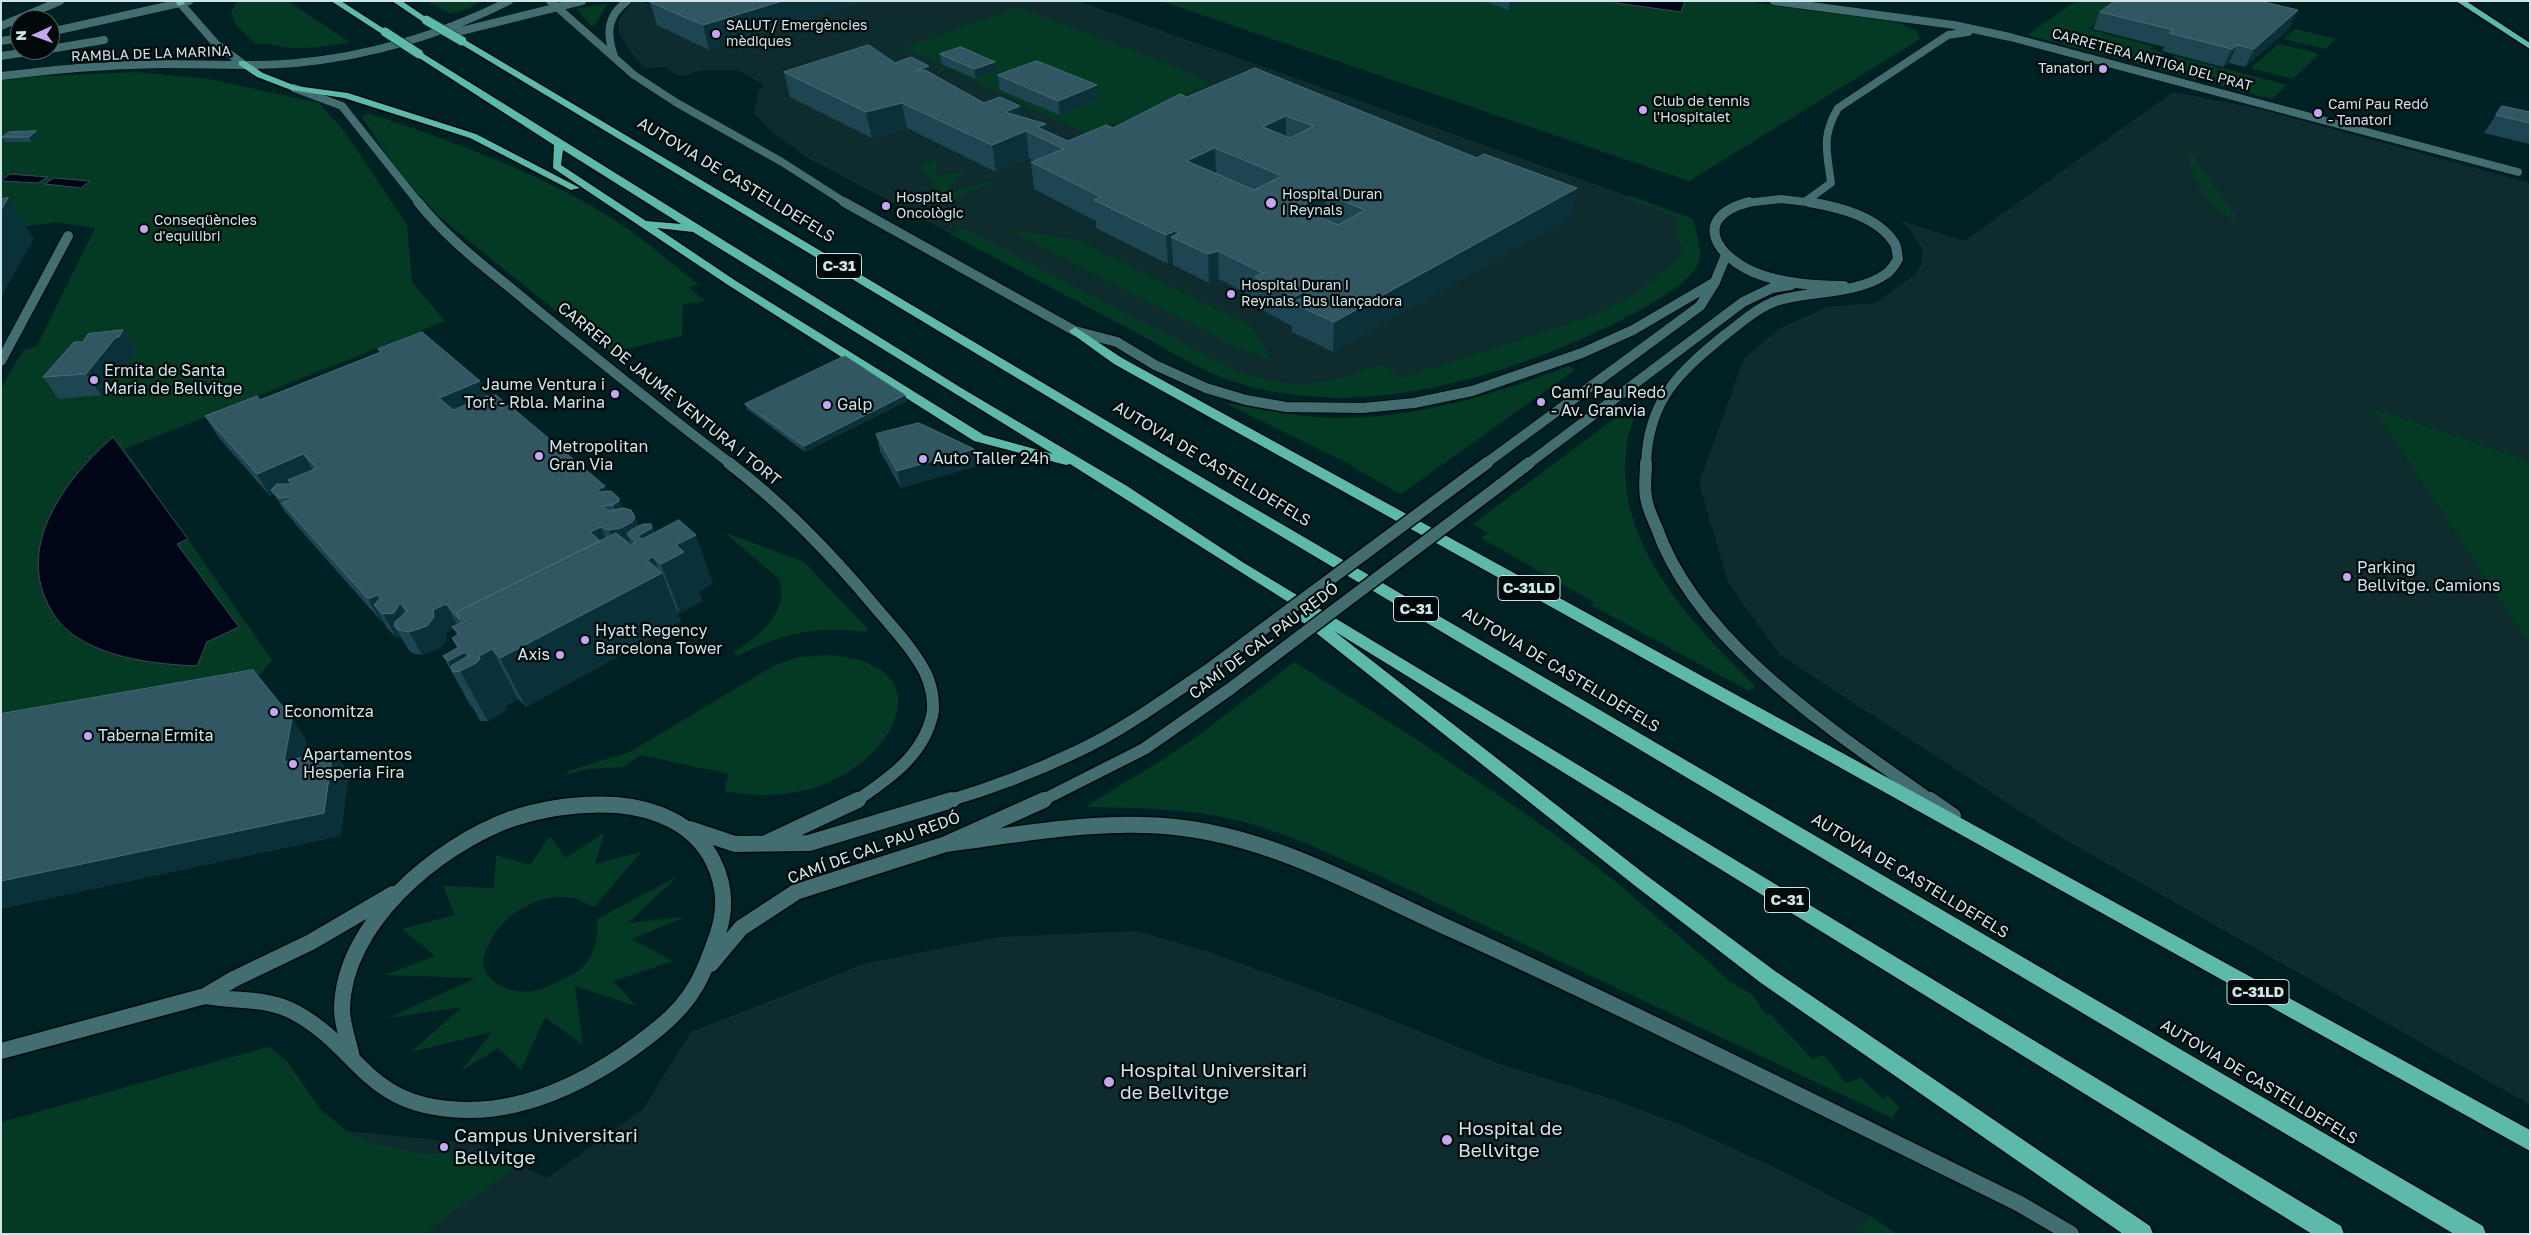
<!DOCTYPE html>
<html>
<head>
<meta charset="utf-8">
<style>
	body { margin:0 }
	#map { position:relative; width:2531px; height:1235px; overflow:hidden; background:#002124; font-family:"Golos Text",sans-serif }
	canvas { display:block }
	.frame { position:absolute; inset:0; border:2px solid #cfe5e7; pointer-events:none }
	.north { position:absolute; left:10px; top:10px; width:50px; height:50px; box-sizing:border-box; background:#00090a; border:1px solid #536162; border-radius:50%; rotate:268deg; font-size:14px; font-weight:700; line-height:20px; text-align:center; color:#cfe5e7 }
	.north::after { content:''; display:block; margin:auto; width:18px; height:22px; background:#c7a6f0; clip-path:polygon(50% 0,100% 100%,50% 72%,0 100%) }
</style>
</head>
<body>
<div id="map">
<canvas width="2531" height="1235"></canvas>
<div class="frame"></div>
<div class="north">N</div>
</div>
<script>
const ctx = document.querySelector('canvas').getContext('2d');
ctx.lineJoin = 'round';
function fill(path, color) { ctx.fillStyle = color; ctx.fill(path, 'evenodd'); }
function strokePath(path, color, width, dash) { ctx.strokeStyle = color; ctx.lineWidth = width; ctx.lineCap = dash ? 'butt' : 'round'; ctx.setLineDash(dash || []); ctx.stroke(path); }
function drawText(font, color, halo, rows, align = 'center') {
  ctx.font = font + ' "Golos Text",sans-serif'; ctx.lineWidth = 4.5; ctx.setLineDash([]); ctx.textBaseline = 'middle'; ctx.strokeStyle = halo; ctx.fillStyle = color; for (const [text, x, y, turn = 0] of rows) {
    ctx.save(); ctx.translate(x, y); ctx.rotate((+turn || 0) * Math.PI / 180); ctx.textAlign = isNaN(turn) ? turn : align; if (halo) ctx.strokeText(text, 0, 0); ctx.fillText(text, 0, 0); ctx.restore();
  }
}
const built = new Path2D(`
	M634,1L652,4L659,1H1078L1693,219L1700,259L1690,276L1640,310L1574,342L1500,369L1431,388L1366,397L1336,398L1269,391L1233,381L1211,372L806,157L771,131L754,114L759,89L763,87V84L737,70L699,71L684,76L676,75L664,67L645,68L635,58L619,33L618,23L620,17Z
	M2173,92L2256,108L2530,183V461L2373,408L2530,645V1105L2055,834L1780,655L1728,583L1699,483L1744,358L1780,328L1827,307L1875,303L1914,275L1921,265L1922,249L1910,229L1899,220L1964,241Z
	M1136,931L1210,952L1370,1011L1500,1064L1615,1100L1679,1124L1770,1165L1870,1216L1857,1234H1V1122L267,1047L337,1130L478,1144L547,1178L643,1109L691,1032L866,963L999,937Z`);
const green = new Path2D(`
	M237,1H288L349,42C330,46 310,49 290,48C279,47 266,42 256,44L236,25L231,13Z
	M427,1H480L472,7L450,14Z
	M1161,1H1747L1894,21L1917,31L1920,39L1689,181Z
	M2076,1H2127L2088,29L2153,46L2150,49L2164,53L2147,66L2027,35Z
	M608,3L594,26L591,25L576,9Z
	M1018,7L1178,68L1211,84L1089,135L904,48Z
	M2295,29L2336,39L2325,49L2284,39Z
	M2278,44L2314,52L2318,55L2293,79L2251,68Z
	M2175,56L2287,85L2272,99L2158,69Z
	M135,72L209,79L319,103L344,131L407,225L412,282L445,321L125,449L272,660L251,685L1,727V388L23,351L37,346L95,228L56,222L1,230V78Z
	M368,113C454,142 539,172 616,221C645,240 671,263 698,284L689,288L705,300L693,305L694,302L683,304L682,336L608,353L432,211L415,194L398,171L362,117Z
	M2189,153H2192L2239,221C2230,218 2222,215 2215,208C2202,197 2188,170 2189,153Z
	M936,159L937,176L966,171L949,188L951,191L988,182L991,183L990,185L956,197L958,199L952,201L937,193L933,182L919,166Z
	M1631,196L1693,219C1695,227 1701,249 1700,257C1697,282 1642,309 1621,320C1506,378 1358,423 1232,381C1198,370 1166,348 1135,332C1073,299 1012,267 950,234L963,228L1238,372C1295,392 1326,385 1381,364L1402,378L1598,314L1637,293L1679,258L1684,250L1678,238L1676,222L1680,218L1626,199Z
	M1008,230L1078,240L1251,326L1273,361L1237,347Z
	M1569,366L1575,370L1401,494L1356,469L1352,465L1225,403C1264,410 1302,418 1342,418C1421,417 1496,394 1569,366Z
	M1637,402L1640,403C1635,416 1629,429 1627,443C1612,543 1690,621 1755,686L1749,691L1591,605L1594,602L1481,538L1488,533L1473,524Z
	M2373,408L2530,461V645Z
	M724,532L804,562L869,630L865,632C818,625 778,634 738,656L733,653C759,636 790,613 779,579Z
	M828,655C944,663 898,757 822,785C789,797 758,797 724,791L729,774L641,755L623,767L589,769L564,775L571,770L630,752L775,665L799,657Z
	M1294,662L1419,741L1553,833L1616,882L1710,963L1731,983L1752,994L1766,1015L1770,1014L1812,1059L1824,1055L1846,1083L1861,1078L1883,1099L1888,1095L1899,1107L1892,1118L1378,875C1329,853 1279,829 1227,818C1181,808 1136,808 1089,807L1088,805L1167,757L1202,733Z
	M604,833L595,864L641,852L594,907C585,903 576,897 565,897C534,896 502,915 489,944C487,948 484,954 483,958C482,985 516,996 538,990C547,988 557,982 566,978C591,967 599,946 597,919L678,876L628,923L685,917L632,939L673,961L613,981L636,1006L575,986L583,1045L545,1017L521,1070L498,1048L460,1072L492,1032L411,1052L462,1007L388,1018L476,978L385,975L435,956L402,929L455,915L443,886L494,888L496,855L530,865L550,836L565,858Z
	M269,1047L288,1062L320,1109L349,1133L376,1144L423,1154L481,1153L507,1158L519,1165L423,1234H1V1123Z
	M1870,1216L1897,1234H1857Z`);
const water = new Path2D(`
	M1617,1H1685L1681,12L1616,3Z
	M10,174L48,177L38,183L1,181Z
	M54,178L90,181L81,188L45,184Z
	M113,437L188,539L177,544L239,627L207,642L197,666C155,664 107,659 72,634C60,625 51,612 45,598C20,537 70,475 113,437Z`);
const minorFar3 = new Path2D(`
	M550,1L634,75L677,103L782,162L846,203
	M1774,1L1954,25L2010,37L2518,172
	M181,4L216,44L242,63
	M1,26L60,1
	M50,32L189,1
	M449,34L582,1
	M1,41L20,38
	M50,49L104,40
	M1,56L41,50
	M614,56C606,33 607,16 627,1
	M1,76C55,69 109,65 163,64C208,64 252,67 296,63C371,56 441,35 509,1
	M294,88L342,106L419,203
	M1806,201L1831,183C1827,151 1821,137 1838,108L1948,35L1968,32
	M1745,203L1781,199L1815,203`);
const minorFar2 = new Path2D(`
	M418,202C450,242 492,272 531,305C597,359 663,412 731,464
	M844,202L1075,331L1117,342L1155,365L1206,388L1246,400L1286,407L1363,408L1414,403L1472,391L1582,353L1633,330L1715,282
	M1749,202C1688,218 1718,260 1761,275C1788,284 1816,286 1844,286
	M1,361L68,236
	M1485,464L1700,306L1715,282L1726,255
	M1528,464L1743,302L1772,288L1791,285
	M1646,464C1648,400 1679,372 1726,334C1742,322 1757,308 1776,301C1811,290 1856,295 1886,274C1892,270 1895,264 1898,259C1897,254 1897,248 1895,244C1878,216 1838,207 1809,202`);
const minorFar1 = new Path2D(`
	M729,463C784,505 833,556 877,609C894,629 912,648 925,672C931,684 935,703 932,716C922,757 888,779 856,801
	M1646,463C1646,474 1644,487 1646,497C1647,507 1652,517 1656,526C1696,643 1835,732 1932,801
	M1472,474L1487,463
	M1499,486L1529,463
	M948,801C992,788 1034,772 1076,752C1123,730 1165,699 1208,670
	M1041,801L1144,749L1230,689`);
const minor = new Path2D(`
	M1930,800L1953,816
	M690,829L735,844L809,843L952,800
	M766,843L858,800
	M946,844C1024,834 1104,818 1183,828C1279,840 1366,891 1453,930C1644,1017 1830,1111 2018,1203L2071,1234
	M711,964L741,928L796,892L946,844L1044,800
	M205,996C236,1002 268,997 296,1013C359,1048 365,1102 450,1109C527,1117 603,1074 660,1027C694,999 704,974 718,933C726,909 725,885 713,861C695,824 655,808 616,805C581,803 544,808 511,819C437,846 343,924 342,1009C342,1026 349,1042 352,1058
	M1,1051L205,996L234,979L311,942L393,894`);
const highway = new Path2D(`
	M175,1H183L185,4L178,6Z
	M331,1H341L389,32L382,34Z
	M392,1H402L430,20L423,22Z
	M2456,1H2466L2530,43V49Z
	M462,38L1220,488L2483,1226L2486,1234H2454L1210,494L459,43L458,41Z
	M419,51L963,389L1127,486L1244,563L2341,1226L2344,1234H2312L1334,631L1646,875L1775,971L2150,1226L2153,1234H2123L1761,983L1634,885L1301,621L1299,617L1304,612L1070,464L1066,465L974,441L728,285L553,168L554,145L416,56V52ZM563,150L681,224L646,221L561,165ZM657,228L693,232L1053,454L984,435L736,281Z
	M239,61H245L263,73L296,86L348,93L476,134L580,188L571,190L470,138L344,98L291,90L257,77L239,65Z
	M1075,327L1122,358L2530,1130V1151L1114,364L1071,333L1069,331Z`);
const minorBridge = new Path2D(`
	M1208,670L1472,474
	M1230,689L1499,486`);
const highwayBridge = new Path2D(`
	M426,20L462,41
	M385,32L419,54`);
const wall = new Path2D(`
	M651,1H862L709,50L657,25L650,2Z
	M1483,1H1526L1509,10Z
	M2100,12L2290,28L2245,67L2229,63L2223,67L2162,51L2164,47L2093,29Z
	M940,54L997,71L976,79L942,64Z
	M895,63L930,73L984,103L1022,117L1046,131L1068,141L1113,128L1255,68L1572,216L1333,352L1292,332V326L1255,306V298L1219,279L1209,283L1173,265V261L1168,264L1096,228V221L1034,189L1031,162L1035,161L1029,158L996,172L907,128L872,138L790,97L784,72Z
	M998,75L1098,100L1060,115L1000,90Z
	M2530,112V144L2484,133L2496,115Z
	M36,131L39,136L32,142H5L2,137Z
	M123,330L137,352L132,359H128L101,395L59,399L43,377L83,342Z
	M378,349L487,396L506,407L605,486L607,491L638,526L651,524L655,533L713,583L699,592L702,601L680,613L677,610L681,622L526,707L518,699L506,706L507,709L503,712L488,721H480L473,708L470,705L443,656L457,648L452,638L457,635L454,629L445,633L447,640L440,648L422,655L412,653L408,649L400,636L396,637L387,628L383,621L382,622L296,525L293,520L285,512L274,494L270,496L219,438L205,416L260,400L380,353Z
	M905,395L907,401L805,452L747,409L745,404Z
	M876,434L974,449L977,466L901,488L880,451Z`);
const shadedWall = new Path2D(`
	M782,1H862L709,50L703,25Z
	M1510,1H1526L1509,10Z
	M2298,10L2290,28L2245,67L2254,49Z
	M2237,45L2229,63L2223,67L2232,49Z
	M995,62L997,71L976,79L974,69Z
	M929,66L933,91L915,71Z
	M1097,85L1098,100L1060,115L1058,101Z
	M902,103L907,128L872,138L866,112Z
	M1020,106L1024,132L1005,112Z
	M1286,116V142L1263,127Z
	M1046,124L1047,141L1037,127Z
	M36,131L39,136L32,142L29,137Z
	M1026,131L1029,158L996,172L992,145Z
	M1215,148L1216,175L1187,161Z
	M1577,188L1572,216L1333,352L1334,322Z
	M1326,194L1325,221L1299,208Z
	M8,198L34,239L1,297V210Z
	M1175,231L1176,239L1171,237L1173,261L1168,264L1166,235Z
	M1218,251L1219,279L1209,283L1208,254Z
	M1304,292V309L1294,304V297Z
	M123,330L137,352L132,359H128L101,395L86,374L115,338Z
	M480,381L490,402L449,420L439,398Z
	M905,395L907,401L805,452L804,446Z
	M504,402L514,424L499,406Z
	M974,449L977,466L901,488L897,471Z
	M303,454L316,476L291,483L288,480L292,487L271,490L274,494L270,496L257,474Z
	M605,486L612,505L597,490Z
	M619,498L628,520L622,528L613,505Z
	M635,517L642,534L652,528L651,524L666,562L680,555L676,545L696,535L713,583L699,592L702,601L680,613L661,564L653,557L660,574L662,573L681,622L526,707L500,658L654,577L641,544L638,546L636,542L627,534L633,549L630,551L618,552L609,530L621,528L632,522Z
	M601,527L610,549L590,532Z
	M378,595L400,603L413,626L433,610L446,604L458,627H452L454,629L445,633L447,640L440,648L422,655L409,632L394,626L400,636L396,637L383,614L374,605L383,621L382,622L368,599Z
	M492,649L518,699L506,706L507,709L503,712L488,721L460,671L454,672L448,661L465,652L472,665L479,656Z
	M292,718L307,741L300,784L284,762Z
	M333,750L349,773L341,836L1,909V881Z`);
const building = new Path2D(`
	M651,1H782L703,25L650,2Z
	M2115,1H2259L2298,10L2254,49L2237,45L2232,49L2169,33L2174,30L2100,12Z
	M869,45L895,63L911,57L929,66L915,71L925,70L984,103L1000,97L1020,106L1005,112L1046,124L1037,127L1068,141L1106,125L1113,128L1180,94L1187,97L1255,68L1477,158L1484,154L1577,188L1334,322L1292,303L1309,294L1304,292L1294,297L1255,277L1263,273L1218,251L1208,254L1171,237L1180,233L1175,231L1166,235L1094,200L1101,197L1031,162L1064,149L1026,131L992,145L902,103L866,112L784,72ZM1286,116L1314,126L1290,138L1263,127ZM1215,148L1244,160L1282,176L1254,190L1187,161ZM1326,194L1365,210L1338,225L1299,208Z
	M961,47L995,62L974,69L940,54Z
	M1037,61L1097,85L1058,101L998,75Z
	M2502,106L2530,112V123L2496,115Z
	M36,131L29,137H2L9,132Z
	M8,198L1,210V199Z
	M123,330L119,337L115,338L86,374L43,377L74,342H83L88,334Z
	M422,332L480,381L439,398L453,410L478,400L484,401L483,398L486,396L496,395L504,402L499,406L502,408L509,405L605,486L597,490L600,492L611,491L619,498V501L613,505L601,506L609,511L623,508L631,510L635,517L632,522L621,528L609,530L601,527L590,532L600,541L457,612L461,621L446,604L433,610L434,617L427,626L409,632L399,630L394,626L395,622L407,611L400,603L394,613L383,614L374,605L380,598L378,595L368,599L282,503L291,499L289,497L278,498L271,490L277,484H289L291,483L288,480L317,468L303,454L257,474L205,416L257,396L260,400L381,352L378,349Z
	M845,356L905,395L804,446L745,404Z
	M919,423L974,449L897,471L876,434Z
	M679,520L696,535L676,545L684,552L661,564L653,557L647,560L662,573L500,658L492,649L479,656L480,659L476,663L460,671L453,672L451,666L454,664L468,656L465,652L448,661L443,656L459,647L452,638L459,634L452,627L465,621L457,612L616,533L631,545L636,542L627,534L631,530L643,524H651L652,528L638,536L642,539Z
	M253,670L292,718L284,762L333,750L324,813L1,881V714Z`);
const markers = [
	[716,34,5,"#c7a6f0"],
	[2103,69,5,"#c7a6f0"],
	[1643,110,5,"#c7a6f0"],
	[2318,113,5,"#c7a6f0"],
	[1271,203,6,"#c7a6f0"],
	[886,206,5,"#c7a6f0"],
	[144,229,5,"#c7a6f0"],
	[1231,294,5,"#c7a6f0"],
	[94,380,5,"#c7a6f0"],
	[615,394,5,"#c7a6f0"],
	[1541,402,5,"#c7a6f0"],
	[827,405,5,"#c7a6f0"],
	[539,456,5,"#c7a6f0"],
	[923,459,5,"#c7a6f0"],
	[2347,577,5,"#c7a6f0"],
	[585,640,5,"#c7a6f0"],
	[560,655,5,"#c7a6f0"],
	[274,712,5,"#c7a6f0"],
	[88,736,5,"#c7a6f0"],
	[293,764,5,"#c7a6f0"],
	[1109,1082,6,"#c7a6f0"],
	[1447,1140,6,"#c7a6f0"],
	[444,1147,5,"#c7a6f0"]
];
const farPoinames = [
	["SALUT/ Emergències",726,26],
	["mèdiques",726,42],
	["Tanatori",2093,69,"right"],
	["Club de tennis",1653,102],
	["l'Hospitalet",1653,118],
	["Camí Pau Redó",2328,105],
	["- Tanatori",2328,121],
	["Hospital Duran",1282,195],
	["i Reynals",1282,211],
	["Hospital",896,198],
	["Oncològic",896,214],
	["Conseqüències",154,221],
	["d'equilibri",154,237],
	["Hospital Duran i",1241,286],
	["Reynals. Bus llançadora",1241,302]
];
const farStreetnames = [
	["RAMBLA DE LA MARINA",151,54,-2],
	["CARRETERA ANTIGA DEL PRAT",2152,60,15]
];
const shields = [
	[839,266,45],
	[1529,588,62],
	[1416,609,45],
	[1787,900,45],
	[2258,992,62]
];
const shieldNames = [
	["C-31",839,266],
	["C-31LD",1529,588],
	["C-31",1416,609],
	["C-31",1787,900],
	["C-31LD",2258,992]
];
const streetNames = [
	["AUTOVIA DE CASTELLDEFELS",736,180,31],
	["CARRER DE JAUME VENTURA I TORT",669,394,39],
	["AUTOVIA DE CASTELLDEFELS",1212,464,31],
	["CAMÍ DE CAL PAU REDÓ",1264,641,-37],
	["AUTOVIA DE CASTELLDEFELS",1561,670,31],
	["CAMÍ DE CAL PAU REDÓ",874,848,-20],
	["AUTOVIA DE CASTELLDEFELS",1910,876,31],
	["AUTOVIA DE CASTELLDEFELS",2259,1082,31]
];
const poiNames = [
	["Ermita de Santa",104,371],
	["Maria de Bellvitge",104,389],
	["Jaume Ventura i",605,385,"right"],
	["Tort - Rbla. Marina",605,403,"right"],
	["Camí Pau Redó",1551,393],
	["- Av. Granvia",1551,411],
	["Galp",837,405],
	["Metropolitan",549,447],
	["Gran Via",549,465],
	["Auto Taller 24h",933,459],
	["Parking",2357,568],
	["Bellvitge. Camions",2357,586],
	["Hyatt Regency",595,631],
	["Barcelona Tower",595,649],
	["Axis",550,655,"right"],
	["Economitza",284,712],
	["Taberna Ermita",98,736],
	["Apartamentos",303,755],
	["Hesperia Fira",303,773]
];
const nearPoinames = [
	["Hospital Universitari",1120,1071],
	["de Bellvitge",1120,1093],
	["Hospital de",1458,1129],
	["Bellvitge",1458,1151],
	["Campus Universitari",454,1136],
	["Bellvitge",454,1158]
];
fill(built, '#0e2b2e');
fill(green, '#043a24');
fill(water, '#000617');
strokePath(water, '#3e4955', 1);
strokePath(minorFar3, '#000a0b', 9);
strokePath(minorFar2, '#000a0b', 12);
strokePath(minorFar1, '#000a0b', 15);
strokePath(minor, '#000a0b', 19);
strokePath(highway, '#000a0b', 3);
strokePath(minorFar3, '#426d71', 8);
strokePath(minorFar2, '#426d71', 10);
strokePath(minorFar1, '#426d71', 12);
strokePath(minor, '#426d71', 16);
fill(highway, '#5db9a9');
strokePath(minorBridge, '#000a0b', 15, []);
strokePath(highwayBridge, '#000a0b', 10, []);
strokePath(minorBridge, '#426d71', 12);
strokePath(highwayBridge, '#5db9a9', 9);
fill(wall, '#1d4652');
fill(shadedWall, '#0a3039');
fill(building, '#305762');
strokePath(building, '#496d77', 1);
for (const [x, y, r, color] of markers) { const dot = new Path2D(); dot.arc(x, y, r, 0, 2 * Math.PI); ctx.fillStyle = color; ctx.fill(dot); strokePath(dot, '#00090a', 2); }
drawText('14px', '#cfe5e7', '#00090a', farPoinames, 'left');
drawText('14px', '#cfe5e7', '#00090a', farStreetnames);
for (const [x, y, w] of shields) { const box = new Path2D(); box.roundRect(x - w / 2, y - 12.5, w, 25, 4); ctx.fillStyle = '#00090a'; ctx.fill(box); strokePath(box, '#cfe5e7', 1); }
drawText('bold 15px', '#cfe5e7', null, shieldNames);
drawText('16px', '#cfe5e7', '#00090a', streetNames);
drawText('16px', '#cfe5e7', '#00090a', poiNames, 'left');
drawText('19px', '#cfe5e7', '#00090a', nearPoinames, 'left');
</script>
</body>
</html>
